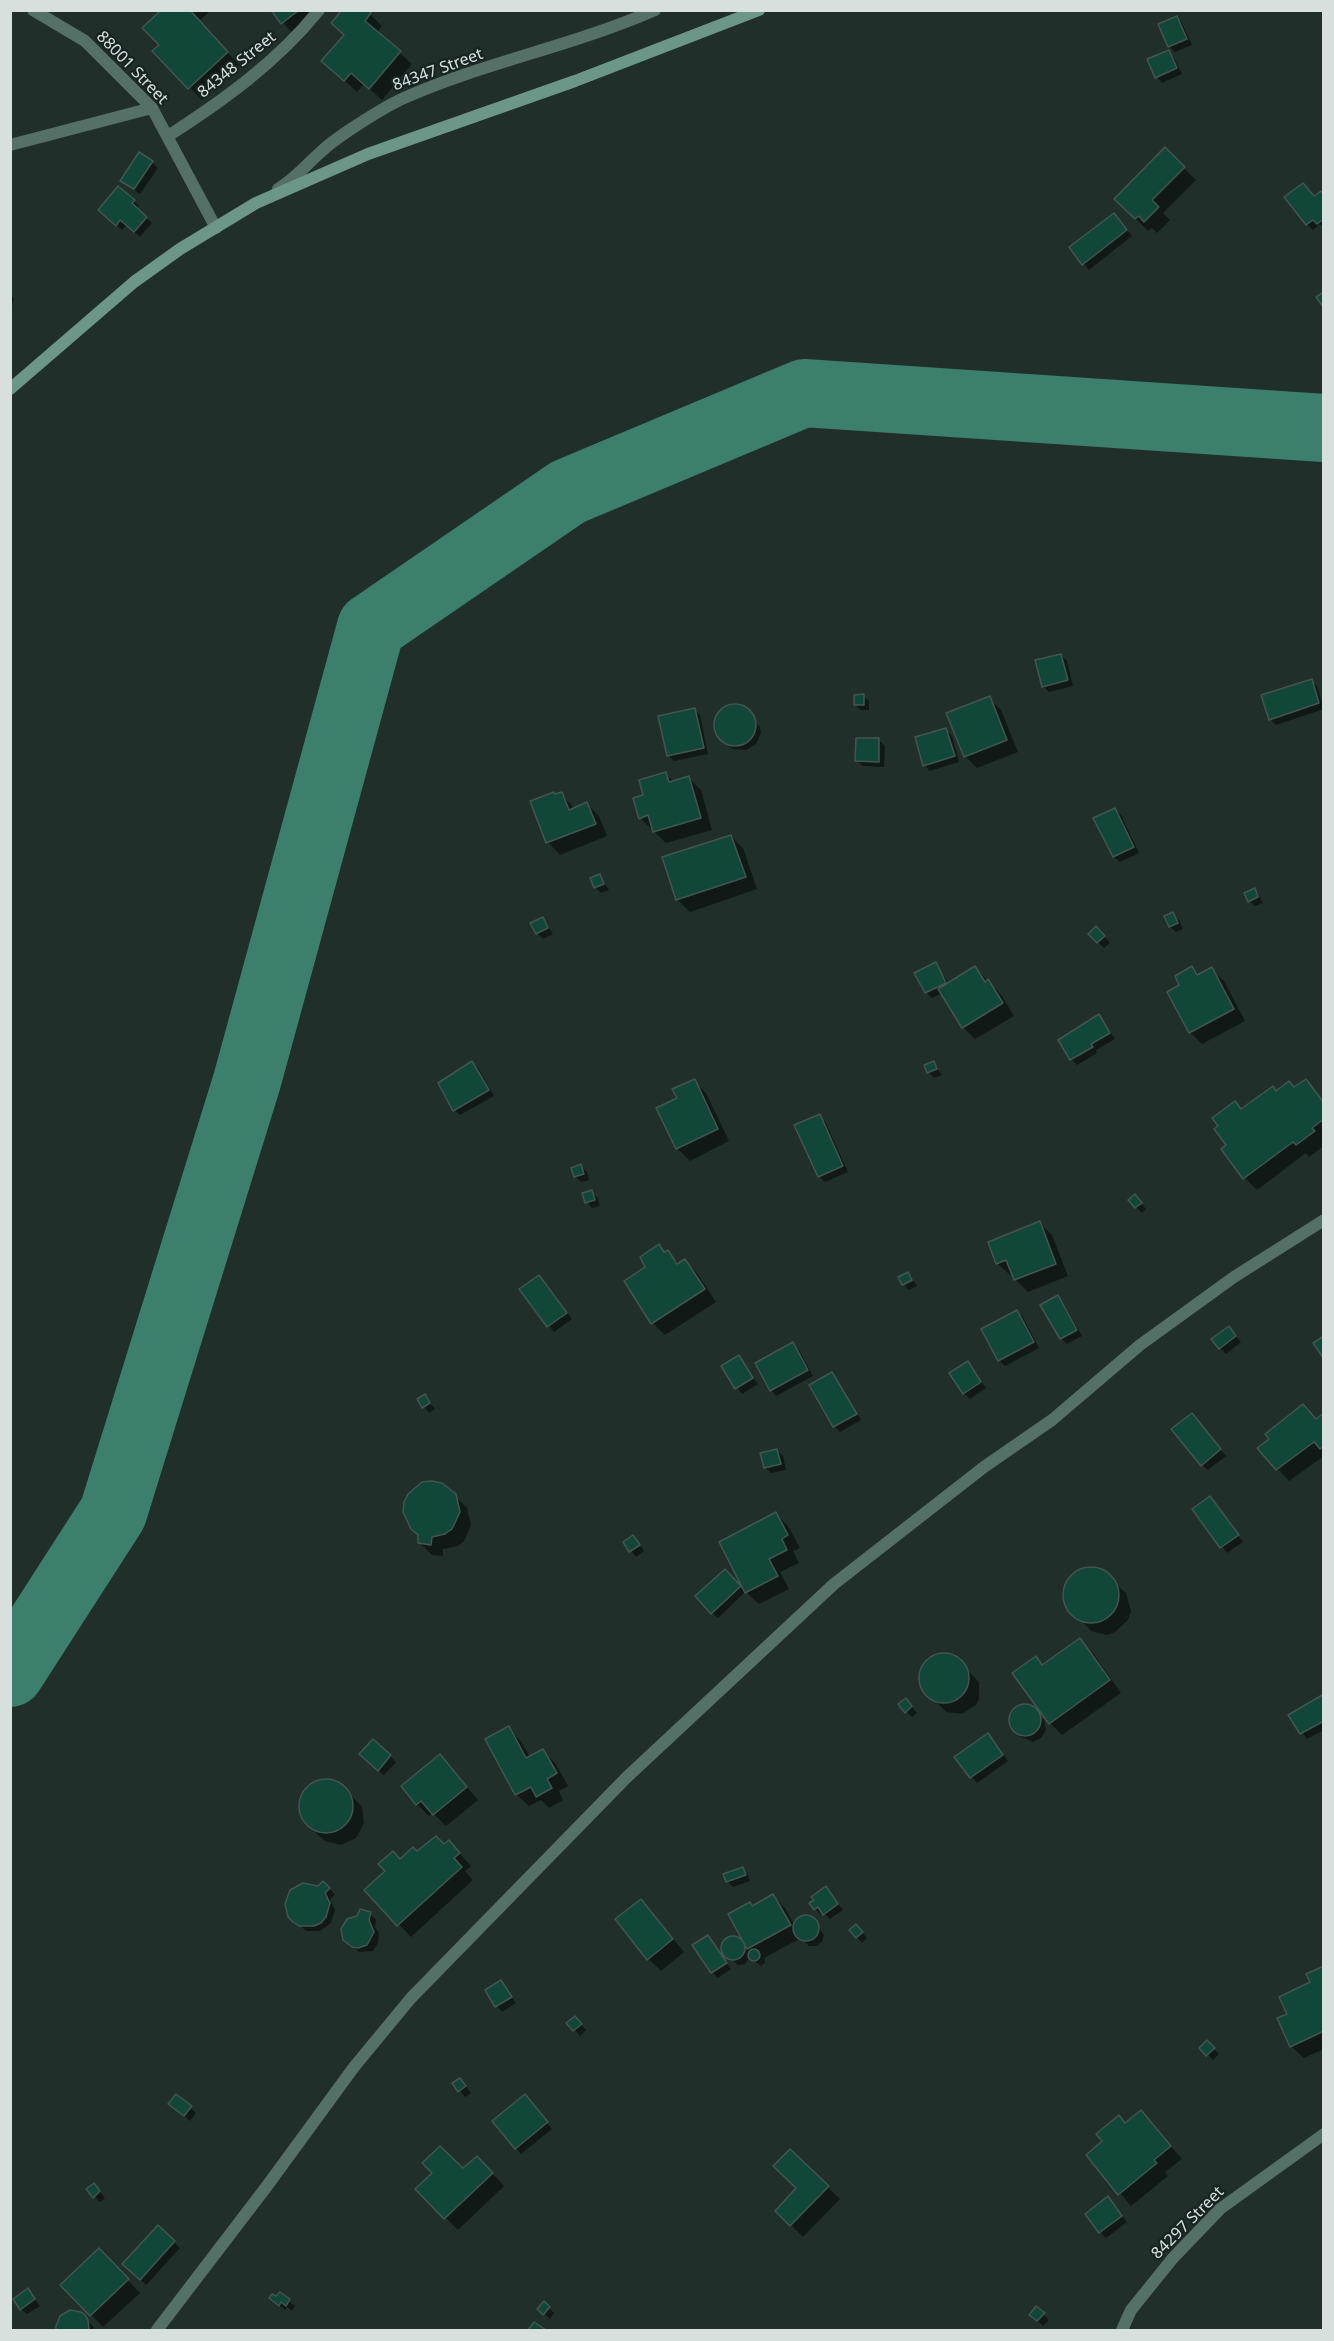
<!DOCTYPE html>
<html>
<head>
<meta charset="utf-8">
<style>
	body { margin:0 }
	#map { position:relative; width:1334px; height:2341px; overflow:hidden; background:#202f2a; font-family:"Noto Sans",sans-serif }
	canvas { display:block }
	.frame { position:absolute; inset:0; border:12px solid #d7e0dd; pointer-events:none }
</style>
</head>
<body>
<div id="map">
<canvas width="1334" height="2341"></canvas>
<div class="frame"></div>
</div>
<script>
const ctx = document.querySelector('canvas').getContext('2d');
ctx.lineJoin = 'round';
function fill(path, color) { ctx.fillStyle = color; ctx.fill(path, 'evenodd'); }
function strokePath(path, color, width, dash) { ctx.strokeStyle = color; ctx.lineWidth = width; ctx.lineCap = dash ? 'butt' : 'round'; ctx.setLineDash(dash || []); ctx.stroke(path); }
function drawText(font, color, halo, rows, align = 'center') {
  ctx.font = font + ' "Noto Sans",sans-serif'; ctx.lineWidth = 4.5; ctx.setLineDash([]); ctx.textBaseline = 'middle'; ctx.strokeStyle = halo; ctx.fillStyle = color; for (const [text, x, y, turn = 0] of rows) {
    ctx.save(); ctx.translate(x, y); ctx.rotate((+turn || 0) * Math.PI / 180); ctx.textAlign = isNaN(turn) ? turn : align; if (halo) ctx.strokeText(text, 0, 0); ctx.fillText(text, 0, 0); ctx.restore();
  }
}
const shadow = new Path2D(`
	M163,10H206L208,13L199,21L239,65L202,100L155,51L161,45Z
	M272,10H318L294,35Z
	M370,14L382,26L377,33L412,64L382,100L364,84L357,92L323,61Z
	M1177,17L1182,23L1192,45L1175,52L1170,47L1160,25Z
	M1168,52L1174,58L1182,74L1162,83L1157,77Z
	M1165,150L1196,180L1163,213L1170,220L1157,233L1152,228L1148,231L1116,199Z
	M152,162L158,168L140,194L122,181Z
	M1324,196V228L1320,224L1313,230L1307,224L1314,198Z
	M134,201L139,206L136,209L152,223L140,237L127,225L122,230L105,216Z
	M1114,214L1132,236L1089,270L1071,247Z
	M10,295L14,298L12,305L10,304Z
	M1061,655L1067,661L1073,686L1049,692L1043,686Z
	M1311,681L1317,686L1324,709L1276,725L1270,719Z
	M863,696L869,701V710H861L855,705Z
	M989,698L1001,710L1018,752L977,768L965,756Z
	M735,705L747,710L760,727L761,733L756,744L746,750L733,749L728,746L721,739L715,727L716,721L723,709Z
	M695,710L700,715L708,754L674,761L668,755Z
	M946,730L952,736L959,762L930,771L924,765Z
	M879,740L885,746L884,767L863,766L857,761Z
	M666,774L674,782L689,778L701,790L712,830L666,843L640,818L645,796Z
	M561,794L575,809L587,804L599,816L607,836L560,855L548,842L532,802Z
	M1115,810L1121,815L1139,853L1120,862L1114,857Z
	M731,836L743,848L757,889L690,912L678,900L663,858Z
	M600,876L609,890L601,893L595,887Z
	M1255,890L1263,903L1255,906L1249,901Z
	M1173,914L1179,920L1183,929L1176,932L1170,927Z
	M542,919L553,934L543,939L537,933Z
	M1096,928L1110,943L1104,948L1090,934Z
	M935,964L949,984L975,968L1000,993L1014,1016L975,1039L963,1027L942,993L932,998L926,992L916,974Z
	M1192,968L1199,975L1211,969L1224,981L1245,1021L1202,1044L1190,1032L1181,986Z
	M1099,1016L1115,1039L1096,1050L1097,1053L1077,1065L1071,1059Z
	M472,1063L478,1068L494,1096L460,1115L454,1110Z
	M933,1063L942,1075L934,1078L928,1072Z
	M694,1081L706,1093L729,1141L690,1161L677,1148L658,1108L679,1099Z
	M1305,1081L1324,1101V1146L1309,1157L1306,1153L1257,1190L1245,1178L1228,1145L1242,1110L1295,1089Z
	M819,1116L825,1121L848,1172L825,1182L819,1176Z
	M581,1166L587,1172L589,1180L581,1182L575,1176Z
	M591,1192L597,1197L600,1206L592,1208L587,1202Z
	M1140,1202L1146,1209L1142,1213L1136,1207Z
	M1039,1223L1052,1235L1068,1276L1028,1292L1015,1279L1013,1274L1010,1275L997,1263Z
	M659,1246L680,1264L685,1261L697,1273L716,1302L665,1335L653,1323L647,1267Z
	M539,1277L572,1319L554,1332L521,1290Z
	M914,1281L917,1286L909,1290L905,1286Z
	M1058,1297L1063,1303L1082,1336L1067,1344L1061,1338Z
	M1017,1311L1023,1317L1039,1348L1005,1366L999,1360L983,1330Z
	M1234,1334L1241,1342L1226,1354L1213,1340Z
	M793,1344L799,1350L813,1376L776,1396L771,1390Z
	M739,1357L758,1384L742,1394L723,1367Z
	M968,1363L986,1388L970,1399L964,1393Z
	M831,1374L837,1379L861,1420L840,1432L834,1426L811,1386Z
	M424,1396L435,1409L429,1413L419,1399Z
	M1324,1415V1456L1289,1481L1259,1448Z
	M1197,1421L1226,1456L1208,1470L1202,1465Z
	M777,1450L783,1456L786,1470L771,1473L765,1467Z
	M454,1495L467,1508L471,1525L464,1541L458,1546L443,1549V1556L432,1555L420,1543V1534L406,1520L404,1512Z
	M1210,1498L1243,1542L1227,1553L1194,1509Z
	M776,1514L788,1526L800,1548L793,1551L799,1563L780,1572L789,1589L759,1604L746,1592Z
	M625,1543H638L644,1551L636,1557Z
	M1090,1569L1099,1570L1126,1593L1131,1611L1128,1620L1115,1632L1107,1635L1091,1631L1067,1605L1065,1589L1074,1575Z
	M725,1571L745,1592L718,1618L712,1613Z
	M1080,1640L1092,1652L1121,1693L1062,1735L1050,1723L1036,1658L1044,1666Z
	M941,1655L956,1658L979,1682V1699L976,1705L962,1714L946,1712L923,1688L921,1682L923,1667L927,1661Z
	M1324,1696V1730L1307,1739L1290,1715Z
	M900,1705L911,1706L917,1713L912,1717Z
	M1026,1706L1044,1720L1046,1730L1041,1738L1033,1742L1019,1736L1013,1730L1010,1721L1017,1708Z
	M508,1728L520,1740L530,1757L543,1751L555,1763L568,1786L559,1791L563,1800L549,1808L541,1800L529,1806L516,1794Z
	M373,1741L396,1762L384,1775L366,1760Z
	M993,1741L1008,1761L977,1783L956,1757Z
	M440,1756L478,1800L446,1826L433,1813L429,1816L417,1804Z
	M327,1780L343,1787L362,1807L364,1823L356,1838L341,1845L325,1841L318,1835L306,1822L300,1806L305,1790L319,1781Z
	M449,1842L471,1866L465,1871L473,1880L411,1937L366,1890L400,1861L444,1846Z
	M743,1869L748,1875L750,1881L733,1887L727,1881Z
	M323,1883L335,1894L330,1900L335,1910L331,1923L320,1931H306L290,1916Z
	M826,1888L843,1910L830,1919L824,1913L821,1915L811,1904Z
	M773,1896L785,1908L795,1926L796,1922L802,1918L813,1919L824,1935L822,1942L816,1946H809L801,1938L764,1958L765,1963L761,1966L750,1957L745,1964L738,1965L724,1953V1946L727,1940L734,1938L747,1946L750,1904L753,1907Z
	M652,1913L684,1952L661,1971L649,1959Z
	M370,1914L376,1920L375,1927L379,1933L378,1943L373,1951L359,1952L351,1946Z
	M851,1931L862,1932L867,1938L862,1943Z
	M708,1937L731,1969L718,1978L712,1972Z
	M1324,1968V2049L1304,2058L1291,2046L1312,1982Z
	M501,1982L516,2003L502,2012L497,2006Z
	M575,2018L586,2030L580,2036L569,2023Z
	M1207,2042L1219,2054L1213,2060L1202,2048Z
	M454,2083L465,2085L471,2093L465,2097Z
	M530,2102L552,2129L521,2154L516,2148Z
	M170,2104L191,2108L196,2113L190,2121Z
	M1141,2112L1182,2159L1165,2172L1168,2176L1131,2206L1088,2155Z
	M790,2151L840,2199L803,2237L777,2211L798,2189Z
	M463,2170H489L504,2186L458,2230L417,2189Z
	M88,2190L99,2191L105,2198L100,2202Z
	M1113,2204L1127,2222L1106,2238L1100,2232Z
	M158,2227L180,2248L146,2285L124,2264Z
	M111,2262L140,2293L103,2327L62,2285Z
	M28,2290L40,2306L27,2314L21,2309Z
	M280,2294L295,2306L292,2311L287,2307L285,2310L276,2303V2298Z
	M544,2303L554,2313L550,2319L539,2309Z
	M1037,2308L1049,2320L1043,2326L1037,2320Z
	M80,2314L94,2327L93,2330H58L57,2326Z`);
const river = new Path2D(`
	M10,1673L113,1513L247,1081L371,627L568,492L804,393L1324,428`);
const building = new Path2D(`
	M161,10H190L228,52L188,89L152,51L159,45L142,28Z
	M271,10H299L281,24Z
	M342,10H368L371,13L365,21L401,51L369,89L351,73L344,81L321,61L344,35L331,23Z
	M1177,16L1187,39L1168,47L1158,24Z
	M1169,50L1177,68L1155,78L1147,59Z
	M1165,147L1185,167L1152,200L1159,207L1144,222L1139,216L1135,219L1114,199Z
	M139,152L153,161L134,189L120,181Z
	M1303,183L1314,196L1321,191L1324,195V219L1317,224L1313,220L1306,225L1284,197Z
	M118,186L135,200L132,203L147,217L134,232L120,220L116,226L98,210Z
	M1114,213L1127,230L1082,265L1069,247Z
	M1324,292V308L1316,297Z
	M1061,654L1068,680L1042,687L1035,660Z
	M1312,679L1319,703L1269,720L1261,695Z
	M864,694V705H854V695Z
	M990,696L1007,740L964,757L946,713Z
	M714 725a21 21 0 1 1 42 0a21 21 0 1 1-42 0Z
	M695,708L704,748L667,756L658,716Z
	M946,728L955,756L923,766L915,737Z
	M856,738H879V762L855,761Z
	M666,772L669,782L689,776L701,818L653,832L648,815L639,819L633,798L643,795L639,780Z
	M554,792L555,794L562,792L569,810L587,802L596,824L546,843L530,801Z
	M1115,808L1134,847L1113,857L1093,818Z
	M731,835L746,877L676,900L662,857Z
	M600,874L604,884L594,888L590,878Z
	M1255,888L1258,897L1248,902L1244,893Z
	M1173,912L1178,923L1169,927L1164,916Z
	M543,917L548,928L536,934L530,923Z
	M1096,926L1105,936L1097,943L1088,934Z
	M936,962L946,983L925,993L914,973Z
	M975,966L985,982L988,979L1003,1003L962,1028L938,989Z
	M1192,966L1197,975L1212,967L1234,1009L1189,1033L1167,992L1179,985L1175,976Z
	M1099,1014L1110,1033L1091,1044L1093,1047L1070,1060L1058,1040Z
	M472,1061L489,1090L453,1111L438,1083Z
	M934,1061L937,1069L927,1073L924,1065Z
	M695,1079L718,1129L676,1149L656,1108L677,1098L672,1089Z
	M1306,1079L1324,1103V1119L1312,1128L1315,1131L1296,1145L1293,1142L1243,1179L1221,1149L1226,1145L1214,1129L1218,1126L1212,1118L1235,1101L1241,1109L1273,1086L1276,1091L1289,1081L1294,1087Z
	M820,1114L843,1166L818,1177L794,1125Z
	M581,1164L584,1174L574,1177L571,1168Z
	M592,1190L595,1200L585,1203L582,1193Z
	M1135,1194L1142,1203L1135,1208L1128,1200Z
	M1040,1221L1056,1264L1014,1280L1006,1260L996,1264L988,1242Z
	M659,1244L664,1252L668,1250L677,1264L685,1259L705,1289L651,1324L624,1281L645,1267L640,1257Z
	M908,1272L912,1280L902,1285L898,1277Z
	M539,1275L567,1313L547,1327L519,1289Z
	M1058,1295L1077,1330L1060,1339L1040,1305Z
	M1017,1310L1034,1342L998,1361L981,1329Z
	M1229,1326L1236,1336L1219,1349L1211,1339Z
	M1324,1336V1359L1313,1343Z
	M793,1342L808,1370L770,1391L755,1363Z
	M739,1355L753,1378L735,1389L721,1366Z
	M968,1361L981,1382L963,1394L949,1373Z
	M832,1372L857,1414L833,1427L809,1385Z
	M425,1394L430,1403L422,1408L417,1399Z
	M1303,1404L1316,1419L1324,1413V1446L1320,1449L1314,1442L1276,1470L1257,1448L1269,1439L1265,1434Z
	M1192,1413L1221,1449L1201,1466L1171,1429Z
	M777,1449L781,1464L764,1468L760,1453Z
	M432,1481L442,1483L456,1494L460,1512L452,1529L445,1534L432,1537L431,1545L418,1543V1535L411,1529L403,1512L404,1502L408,1494L422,1482Z
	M1210,1496L1239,1535L1220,1548L1192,1509Z
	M776,1512L788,1535L782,1539L787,1550L769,1559L778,1576L745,1593L719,1542Z
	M633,1535L640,1545L629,1552L623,1542Z
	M1063 1595a28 28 0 1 1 56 0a28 28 0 1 1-56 0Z
	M725,1569L741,1586L711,1614L695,1596Z
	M1080,1638L1110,1680L1049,1724L1012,1673L1036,1656L1042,1665Z
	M919 1678a25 25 0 1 1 50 0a25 25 0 1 1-50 0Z
	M1324,1694V1721L1300,1734L1288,1715Z
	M906,1698L912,1706L905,1713L898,1704Z
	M1009 1720a16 16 0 1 1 32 0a16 16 0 1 1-32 0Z
	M509,1726L526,1758L543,1749L557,1773L547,1779L552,1788L536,1797L531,1787L515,1795L485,1739Z
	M988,1733L1003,1755L970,1778L954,1757Z
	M373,1739L391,1755L378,1771L359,1754Z
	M440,1754L467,1787L433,1815L421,1801L416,1805L401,1786Z
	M299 1806a27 27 0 1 1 54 0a27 27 0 1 1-54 0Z
	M436,1836L444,1844L449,1840L460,1853L454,1858L462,1867L397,1926L364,1890L385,1871L378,1864L393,1851L400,1859L413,1847L417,1851Z
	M743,1867L746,1875L726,1882L723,1874Z
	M323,1881L330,1888L325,1893L330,1903L326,1917L321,1923L314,1926H299L293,1922L288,1917L285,1904L290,1890L303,1883L318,1886Z
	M826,1886L838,1904L823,1915L818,1907L814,1910L809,1903L814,1900L811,1897Z
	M773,1894L791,1925L747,1949L728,1914L750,1902L752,1906Z
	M641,1899L673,1939L647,1960L615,1919Z
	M360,1909L371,1912L369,1920L374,1932L367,1945L358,1948L352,1947L343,1940L341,1929L347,1919L357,1916Z
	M793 1928a13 13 0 1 1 26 0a13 13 0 1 1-26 0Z
	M856,1924L863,1932L856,1938L849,1930Z
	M708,1935L727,1963L711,1973L692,1945Z
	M721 1948a12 12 0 1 1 24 0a12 12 0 1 1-24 0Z
	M748 1955a6 6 0 1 1 12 0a6 6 0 1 1-12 0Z
	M1324,1966V2031L1290,2047L1277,2018L1287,2014L1279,1997L1310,1982L1306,1974Z
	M501,1980L512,1997L495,2007L485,1990Z
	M575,2016L582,2024L573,2031L566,2023Z
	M1207,2040L1215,2048L1206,2056L1199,2048Z
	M460,2078L466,2086L458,2092L452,2083Z
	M176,2094L192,2106L184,2116L168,2104Z
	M525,2094L548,2122L515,2149L492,2121Z
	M1141,2110L1171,2146L1154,2160L1157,2163L1118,2195L1086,2155L1102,2141L1096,2134L1119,2115L1125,2123Z
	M440,2146L463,2168L477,2156L493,2173L444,2219L415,2189L432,2173L422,2163Z
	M790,2149L829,2186L790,2226L775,2211L796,2188L773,2166Z
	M94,2183L100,2191L93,2198L86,2189Z
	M1108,2196L1122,2216L1099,2233L1085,2214Z
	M158,2225L175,2241L140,2280L122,2264Z
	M99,2248L129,2279L90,2316L60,2285Z
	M28,2288L35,2299L20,2310L13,2299Z
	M280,2292L290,2299L286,2306L281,2302L279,2306L269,2298L272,2294L276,2296Z
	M544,2301L550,2307L543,2315L537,2309Z
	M1036,2306L1045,2313L1037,2321L1029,2315Z
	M70,2310L81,2312L85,2315L88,2320L89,2330H56V2326L60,2316Z
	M534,2322L546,2330H528Z`);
const street = new Path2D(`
	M33,10L85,41L152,108L216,228
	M168,136C224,100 277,62 319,10
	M10,145L152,108
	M278,189C295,179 308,163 323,150C338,136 384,107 404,98C485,62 573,46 655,10
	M157,2330L267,2186L354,2067L411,1998L627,1777L834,1584L984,1467L1052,1420L1140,1345L1234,1277L1324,1220
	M1122,2330L1131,2310L1173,2258L1220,2209L1324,2134`);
const secondary = new Path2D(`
	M10,389L134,282L180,249L256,203L368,154L575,81L759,10`);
const streetNames = [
	["84348 Street",237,65,-39],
	["88001 Street",132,68,46],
	["84347 Street",438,70,-20],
	["84297 Street",1188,2223,-45]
];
fill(shadow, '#0007');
strokePath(river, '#3c7f6c', 68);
fill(building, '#114739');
strokePath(building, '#44554f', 1.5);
strokePath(street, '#557067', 12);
strokePath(secondary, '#6b9688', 12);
drawText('16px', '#d7e0dd', '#162521', streetNames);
</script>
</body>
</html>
